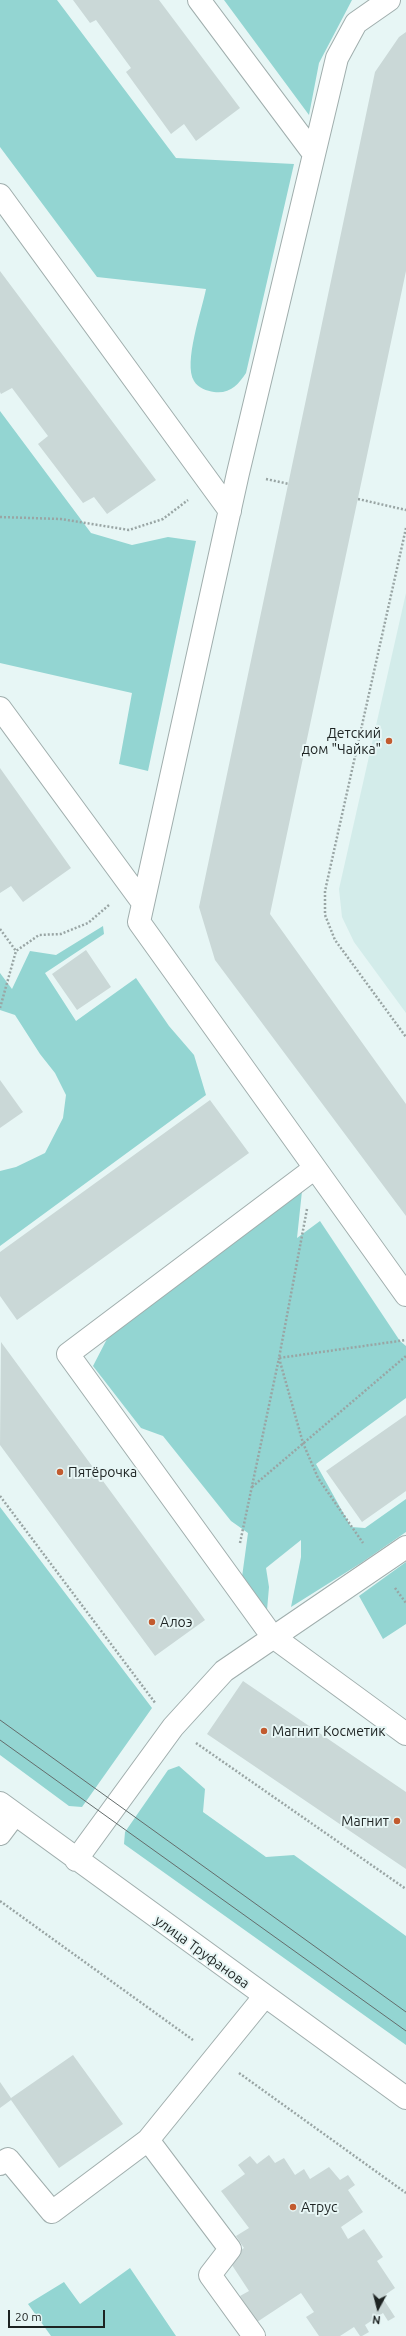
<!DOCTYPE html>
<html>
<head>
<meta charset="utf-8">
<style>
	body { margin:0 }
	#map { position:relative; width:406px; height:2336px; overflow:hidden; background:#e7f6f5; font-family:Ubuntu,sans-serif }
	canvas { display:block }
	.north { position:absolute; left:358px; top:2288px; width:40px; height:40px; -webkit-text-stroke:3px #e7f6f5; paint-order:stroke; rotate:187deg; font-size:11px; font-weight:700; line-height:16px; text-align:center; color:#1d2322 }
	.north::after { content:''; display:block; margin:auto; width:14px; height:18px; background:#1d2322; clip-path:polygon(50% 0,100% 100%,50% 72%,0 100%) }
	.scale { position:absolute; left:8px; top:2310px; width:97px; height:18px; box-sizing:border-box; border:2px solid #1d2322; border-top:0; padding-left:5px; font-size:12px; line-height:14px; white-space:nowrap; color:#1d2322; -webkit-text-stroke:3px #e7f6f5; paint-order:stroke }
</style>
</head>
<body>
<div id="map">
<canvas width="406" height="2336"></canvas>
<div class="north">N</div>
<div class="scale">20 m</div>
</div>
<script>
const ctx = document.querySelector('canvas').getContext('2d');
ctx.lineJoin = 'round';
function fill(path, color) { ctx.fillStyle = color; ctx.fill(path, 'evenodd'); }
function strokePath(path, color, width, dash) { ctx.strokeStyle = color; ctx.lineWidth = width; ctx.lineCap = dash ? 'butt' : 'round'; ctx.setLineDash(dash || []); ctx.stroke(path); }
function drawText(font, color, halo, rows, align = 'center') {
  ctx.font = font + ' Ubuntu,sans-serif'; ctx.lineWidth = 4; ctx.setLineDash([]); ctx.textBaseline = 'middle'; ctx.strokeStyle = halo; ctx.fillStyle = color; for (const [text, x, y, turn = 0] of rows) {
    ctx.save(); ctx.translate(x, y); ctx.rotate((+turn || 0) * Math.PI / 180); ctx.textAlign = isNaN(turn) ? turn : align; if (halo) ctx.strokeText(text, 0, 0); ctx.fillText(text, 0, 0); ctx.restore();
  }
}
const built = new Path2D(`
	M406,593V1013L354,942L342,917L339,889Z`);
const green = new Path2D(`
	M0,0H57L176,158L294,164L246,373C238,385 230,394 214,392C207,391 198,388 194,381C183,363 202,310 206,289L97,277L0,147Z
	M224,0H352L319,63L309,115Z
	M0,411L91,533L132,545L168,537L196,541L148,771L119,764L132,693L0,663Z
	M103,926L104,934L45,973L76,1021L136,978L169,1026L194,1055L206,1095L0,1246V1171L16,1167L45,1153L63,1118L66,1095L55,1073L40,1054L15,1015L0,1010V973L12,989L30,951L56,955Z
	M302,1191L297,1238L320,1221L400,1341L406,1346V1398L316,1464L351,1527L365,1528L406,1499V1532L361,1563L291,1607L301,1557V1540L266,1568L269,1587L267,1610L242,1577L248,1533L231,1521L163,1436L141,1428L93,1366L108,1337Z
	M0,1507L152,1708L82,1807L69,1806L0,1755Z
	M406,1562V1624L383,1639L359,1596Z
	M179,1766L205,1789L203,1812L266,1857L294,1855L406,1936V2045L124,1844L125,1832L168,1770Z
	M130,2268L176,2336H51L28,2304L64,2282L80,2304Z`);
const building = new Path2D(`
	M73,0H159L240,108L196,141L184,124L171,134L126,72L131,68L96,20L90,23Z
	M406,32V271L270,914L406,1104V1216L215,960L199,907L375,72L399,37Z
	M0,271L156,480L107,514L94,497L83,503L38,444L48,436L12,388L1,394L0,392Z
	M0,768L71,868L23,902L11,886L0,893Z
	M86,950L111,987L77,1010L52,974Z
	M0,1080L23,1112L0,1128Z
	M210,1100L249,1153L17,1320L0,1296V1252Z
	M1,1342L205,1620L155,1656L0,1445Z
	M406,1415V1491L362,1522L326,1471Z
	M243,1681L406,1792V1869L207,1734Z
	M73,2055L123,2124L59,2168L11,2100L0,2108V2082L11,2098Z
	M269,2155L275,2163L284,2158L295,2175L304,2169L310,2179L329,2167L340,2180L348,2175L355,2185L348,2190L363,2212L341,2227L348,2239L364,2229L383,2257L377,2261L395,2288L382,2297L395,2317L388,2321L383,2313L365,2325L369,2332L362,2336H360L354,2327L340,2336H319L306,2317L314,2312L301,2293L257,2322L240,2296L249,2291L228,2259L244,2248L236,2236L249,2228L221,2191L245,2174L238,2165L250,2156L257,2164Z`);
const path = new Path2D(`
	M266,479L289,484
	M358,499L406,510
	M0,517L61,519L129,530L163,519L188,500
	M406,528L325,891V915L335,940L406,1037
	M0,929L16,951
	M0,1008L16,951L39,935L61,934L88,923L109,905
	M307,1209L279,1358L406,1340
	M279,1358L303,1443L318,1478L363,1543
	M252,1487L406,1356
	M0,1496L156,1704
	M240,1543L279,1358
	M395,1588L406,1603
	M196,1743L406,1889
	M0,1901L193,2040
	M239,2073L406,2193`);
const minor = new Path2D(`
	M199,0L314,154
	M389,0L356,23L337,58L238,473L139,922L406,1295
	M0,195L230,511
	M0,708L143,903
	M315,1168L68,1354L272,1636L406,1734
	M0,1803L406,2098
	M0,1834L15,1814
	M76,1860L173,1727L224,1671L406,1547
	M148,2140L230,2249L210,2275L254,2336
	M0,2164L8,2159L52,2212L148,2140L264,1997`);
const tram = new Path2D(`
	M0,1720L406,2012
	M0,1740L406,2031`);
const markers = [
	[389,741,4,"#c25b2f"],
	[60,1472,4,"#c25b2f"],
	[152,1622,4,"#c25b2f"],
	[264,1731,4,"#c25b2f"],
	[397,1821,4,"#c25b2f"],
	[293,2207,4,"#c25b2f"]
];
const poiNames = [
	["Детский",381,733,"right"],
	["дом \"Чайка\"",381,749,"right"],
	["Пятёрочка",68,1472],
	["Алоэ",160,1622],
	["Магнит Косметик",272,1731],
	["Магнит",389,1821,"right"],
	["Атрус",301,2207]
];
const streetNames = [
	["улица Труфанова",202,1952,36]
];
fill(built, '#d3ecea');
fill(green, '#93d5d2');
fill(building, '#cad8d7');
strokePath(minor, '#a0aead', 24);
strokePath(path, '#99a5a4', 2.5, [2, 2]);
strokePath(minor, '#fff', 22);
strokePath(tram, '#646d6c', 1);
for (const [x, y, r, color] of markers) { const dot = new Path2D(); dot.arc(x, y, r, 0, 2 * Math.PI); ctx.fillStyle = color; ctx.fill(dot); strokePath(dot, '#e7f6f5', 1.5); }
drawText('14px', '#1d2322', '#e7f6f5', poiNames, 'left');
drawText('14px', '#1d2322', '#e7f6f5', streetNames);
</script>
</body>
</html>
